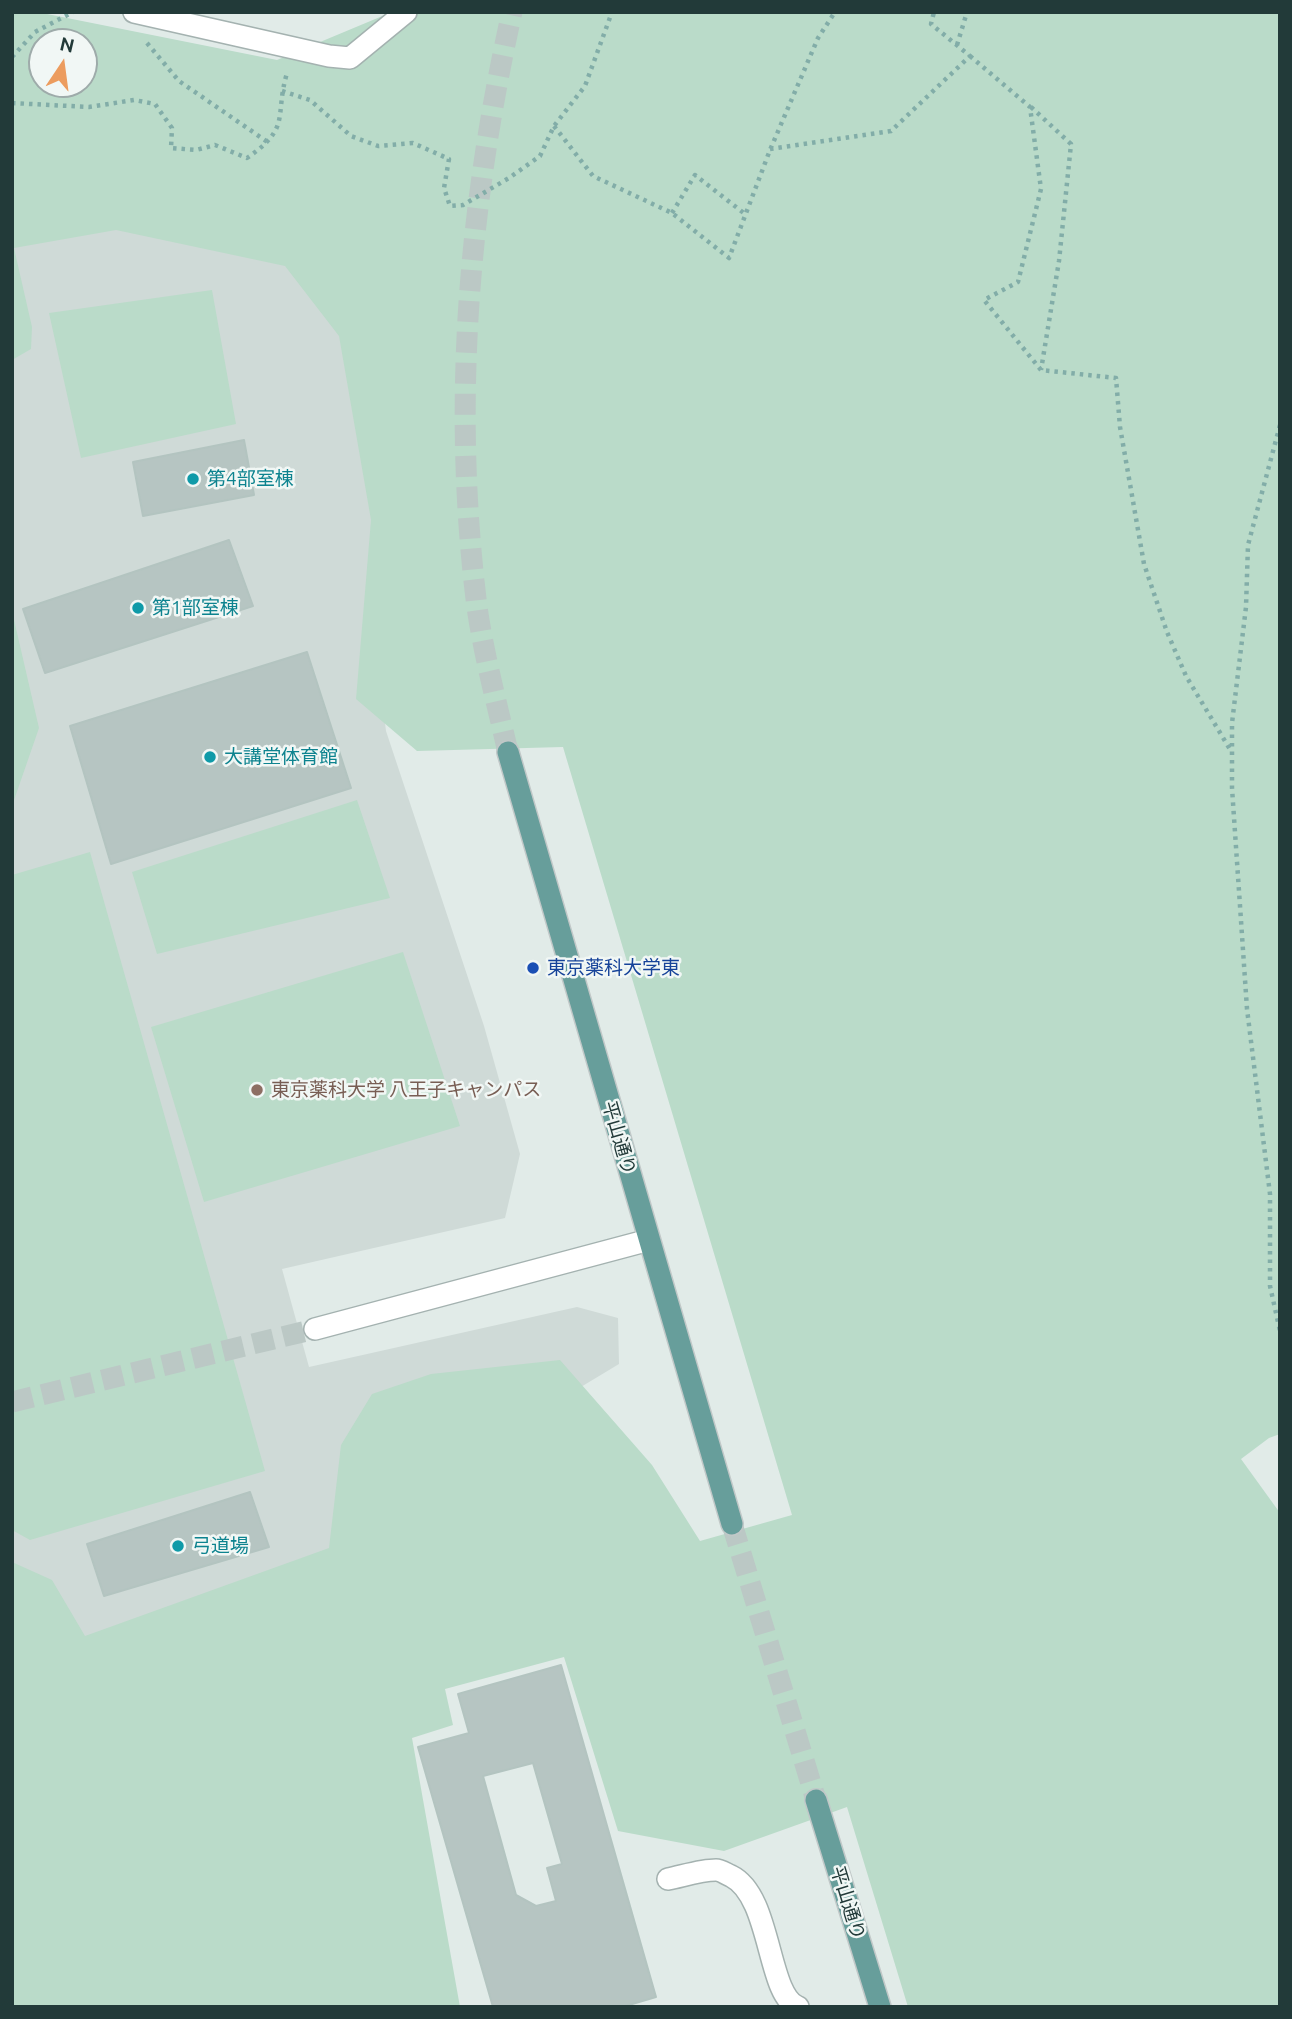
<!DOCTYPE html>
<html>
<head>
<meta charset="utf-8">
<style>
	body { margin:0 }
	#map { position:relative; width:1292px; height:2019px; overflow:hidden; background:#e1ebe8; font-family:Ubuntu,sans-serif }
	canvas { display:block }
	.frame { position:absolute; inset:0; border:14px solid #223a39; pointer-events:none }
	.north { position:absolute; left:28px; top:28px; width:70px; height:70px; box-sizing:border-box; background:#f1f7f5; border:2px solid #9eabaa; border-radius:50%; rotate:13deg; font-size:19px; font-weight:700; line-height:28px; text-align:center; color:#223a39 }
	.north::after { content:''; display:block; margin:auto; width:24px; height:32px; background:#ec9c5e; clip-path:polygon(50% 0,100% 100%,50% 72%,0 100%) }
</style>
</head>
<body>
<div id="map">
<canvas width="1292" height="2019"></canvas>
<div class="frame"></div>
<div class="north">N</div>
</div>
<script>
const ctx = document.querySelector('canvas').getContext('2d');
ctx.lineJoin = 'round';
function fill(path, color) { ctx.fillStyle = color; ctx.fill(path, 'evenodd'); }
function strokePath(path, color, width, dash) { ctx.strokeStyle = color; ctx.lineWidth = width; ctx.lineCap = dash ? 'butt' : 'round'; ctx.setLineDash(dash || []); ctx.stroke(path); }
function drawText(font, color, halo, rows, align = 'center') {
  ctx.font = font + ' Ubuntu,"Noto Sans JP",sans-serif'; ctx.lineWidth = 5; ctx.setLineDash([]); ctx.textBaseline = 'middle'; ctx.strokeStyle = halo; ctx.fillStyle = color; for (const [text, x, y, turn = 0] of rows) {
    ctx.save(); ctx.translate(x, y); ctx.rotate((+turn || 0) * Math.PI / 180); ctx.textAlign = isNaN(turn) ? turn : align; if (halo) ctx.strokeText(text, 0, 0); ctx.fillText(text, 0, 0); ctx.restore();
  }
}
const built = new Path2D(`
	M12,188L421,226L374,634L386,731L484,1026L520,1154L505,1218L282,1269L309,1367L577,1307L618,1318L619,1364L483,1446L12,1904Z`);
const green = new Path2D(`
	M12,12H37L277,60L392,12H1280V1434L1269,1438L1241,1459L1280,1513V2007H908L847,1807L724,1851L618,1831L564,1657L445,1689L453,1725L412,1738L460,2007H12V1562L52,1580L85,1636L329,1548L341,1445L372,1394L431,1374L560,1360L652,1465L700,1541L792,1515L563,747L417,751L356,699L371,520L339,336L285,266L116,230L14,248L32,327L31,349L12,360ZM42,42H84V84H42Z
	M212,290L236,424L81,458L49,313Z
	M12,611L39,728L12,806Z
	M357,800L390,898L157,954L132,872Z
	M90,852L265,1471L30,1540L12,1530V875Z
	M403,952L460,1126L204,1202L151,1027Z`);
const building = new Path2D(`
	M244,440L254,495L143,516L133,462Z
	M229,540L253,606L45,673L23,609Z
	M307,652L351,788L111,864L70,726Z
	M250,1492L269,1547L104,1596L87,1544Z
	M561,1665L656,1997L622,2007H493L418,1747L469,1733L458,1694ZM533,1763L562,1864L547,1868L556,1901L536,1906L516,1895L483,1776Z`);
const minorTunnel = new Path2D(`
	M12,1402L315,1329`);
const majorTunnel = new Path2D(`
	M508,752C497,704 484,656 477,607C452,407 468,208 512,12
	M732,1524L816,1800`);
const path = new Path2D(`
	M147,43L179,81L269,143
	M957,45L967,12
	M970,56L1030,107L1041,189L1018,282L984,300L1041,370L1116,378L1120,427L1144,564L1167,632L1186,676L1231,751
	M12,57L35,32L73,12
	M282,91L310,100L351,136L378,146L413,143L449,159L444,188L450,206L463,205L509,178L540,156L554,126L585,86L612,12
	M12,103L89,107L134,100L155,104L172,128L171,148L196,150L215,145L247,158C292,127 274,117 287,73
	M1031,107L1071,144L1059,261L1041,370
	M554,126L593,176L672,213L729,258L770,150L818,38L835,12
	M770,149L891,131L970,56L931,24L934,12
	M672,213L695,175L745,214
	M1280,425L1248,545L1246,607L1232,723V788L1247,1009L1270,1194V1286L1280,1331`);
const minor = new Path2D(`
	M134,12L329,56L350,58L406,12
	M315,1329L649,1240
	M668,1879C683,1876 701,1870 716,1870C721,1870 726,1874 731,1876C772,1896 767,1996 798,2007`);
const major = new Path2D(`
	M508,752L732,1524
	M816,1800L880,2007`);
const markers = [
	[193,479,7,"#0f9aa8"],
	[138,608,7,"#0f9aa8"],
	[210,757,7,"#0f9aa8"],
	[533,968,7,"#1a4fb4"],
	[257,1090,7,"#8d6e63"],
	[178,1546,7,"#0f9aa8"]
];
const cultureNames = [
	["第4部室棟",207,479],
	["第1部室棟",152,608],
	["大講堂体育館",224,757],
	["弓道場",192,1546]
];
const transitNames = [
	["東京薬科大学東",547,968]
];
const educationNames = [
	["東京薬科大学 八王子キャンパス",271,1090]
];
const streetNames = [
	["平山通り",619,1138,74],
	["平山通り",848,1903,73]
];
fill(built, '#cfdad7');
fill(green, '#badbc9');
fill(building, '#b6c5c2');
strokePath(building, '#b3c4c0', 2);
strokePath(minorTunnel, '#bbc8c5', 21, [21, 10]);
strokePath(majorTunnel, '#bbc8c5', 21, [21, 10]);
strokePath(minor, '#a4b2b0', 24);
strokePath(major, '#c1c8c8', 24);
strokePath(path, '#82ada8', 4.5, [3.5, 5]);
strokePath(minor, '#fff', 21);
strokePath(major, '#679e9b', 21);
for (const [x, y, r, color] of markers) { const dot = new Path2D(); dot.arc(x, y, r, 0, 2 * Math.PI); ctx.fillStyle = color; ctx.fill(dot); strokePath(dot, '#f1f7f5', 2.5); }
drawText('19px', '#0d838f', '#f1f7f5', cultureNames, 'left');
drawText('19px', '#164399', '#f1f7f5', transitNames, 'left');
drawText('19px', '#785e54', '#f1f7f5', educationNames, 'left');
drawText('19px', '#223a39', '#f1f7f5', streetNames);
</script>
</body>
</html>
